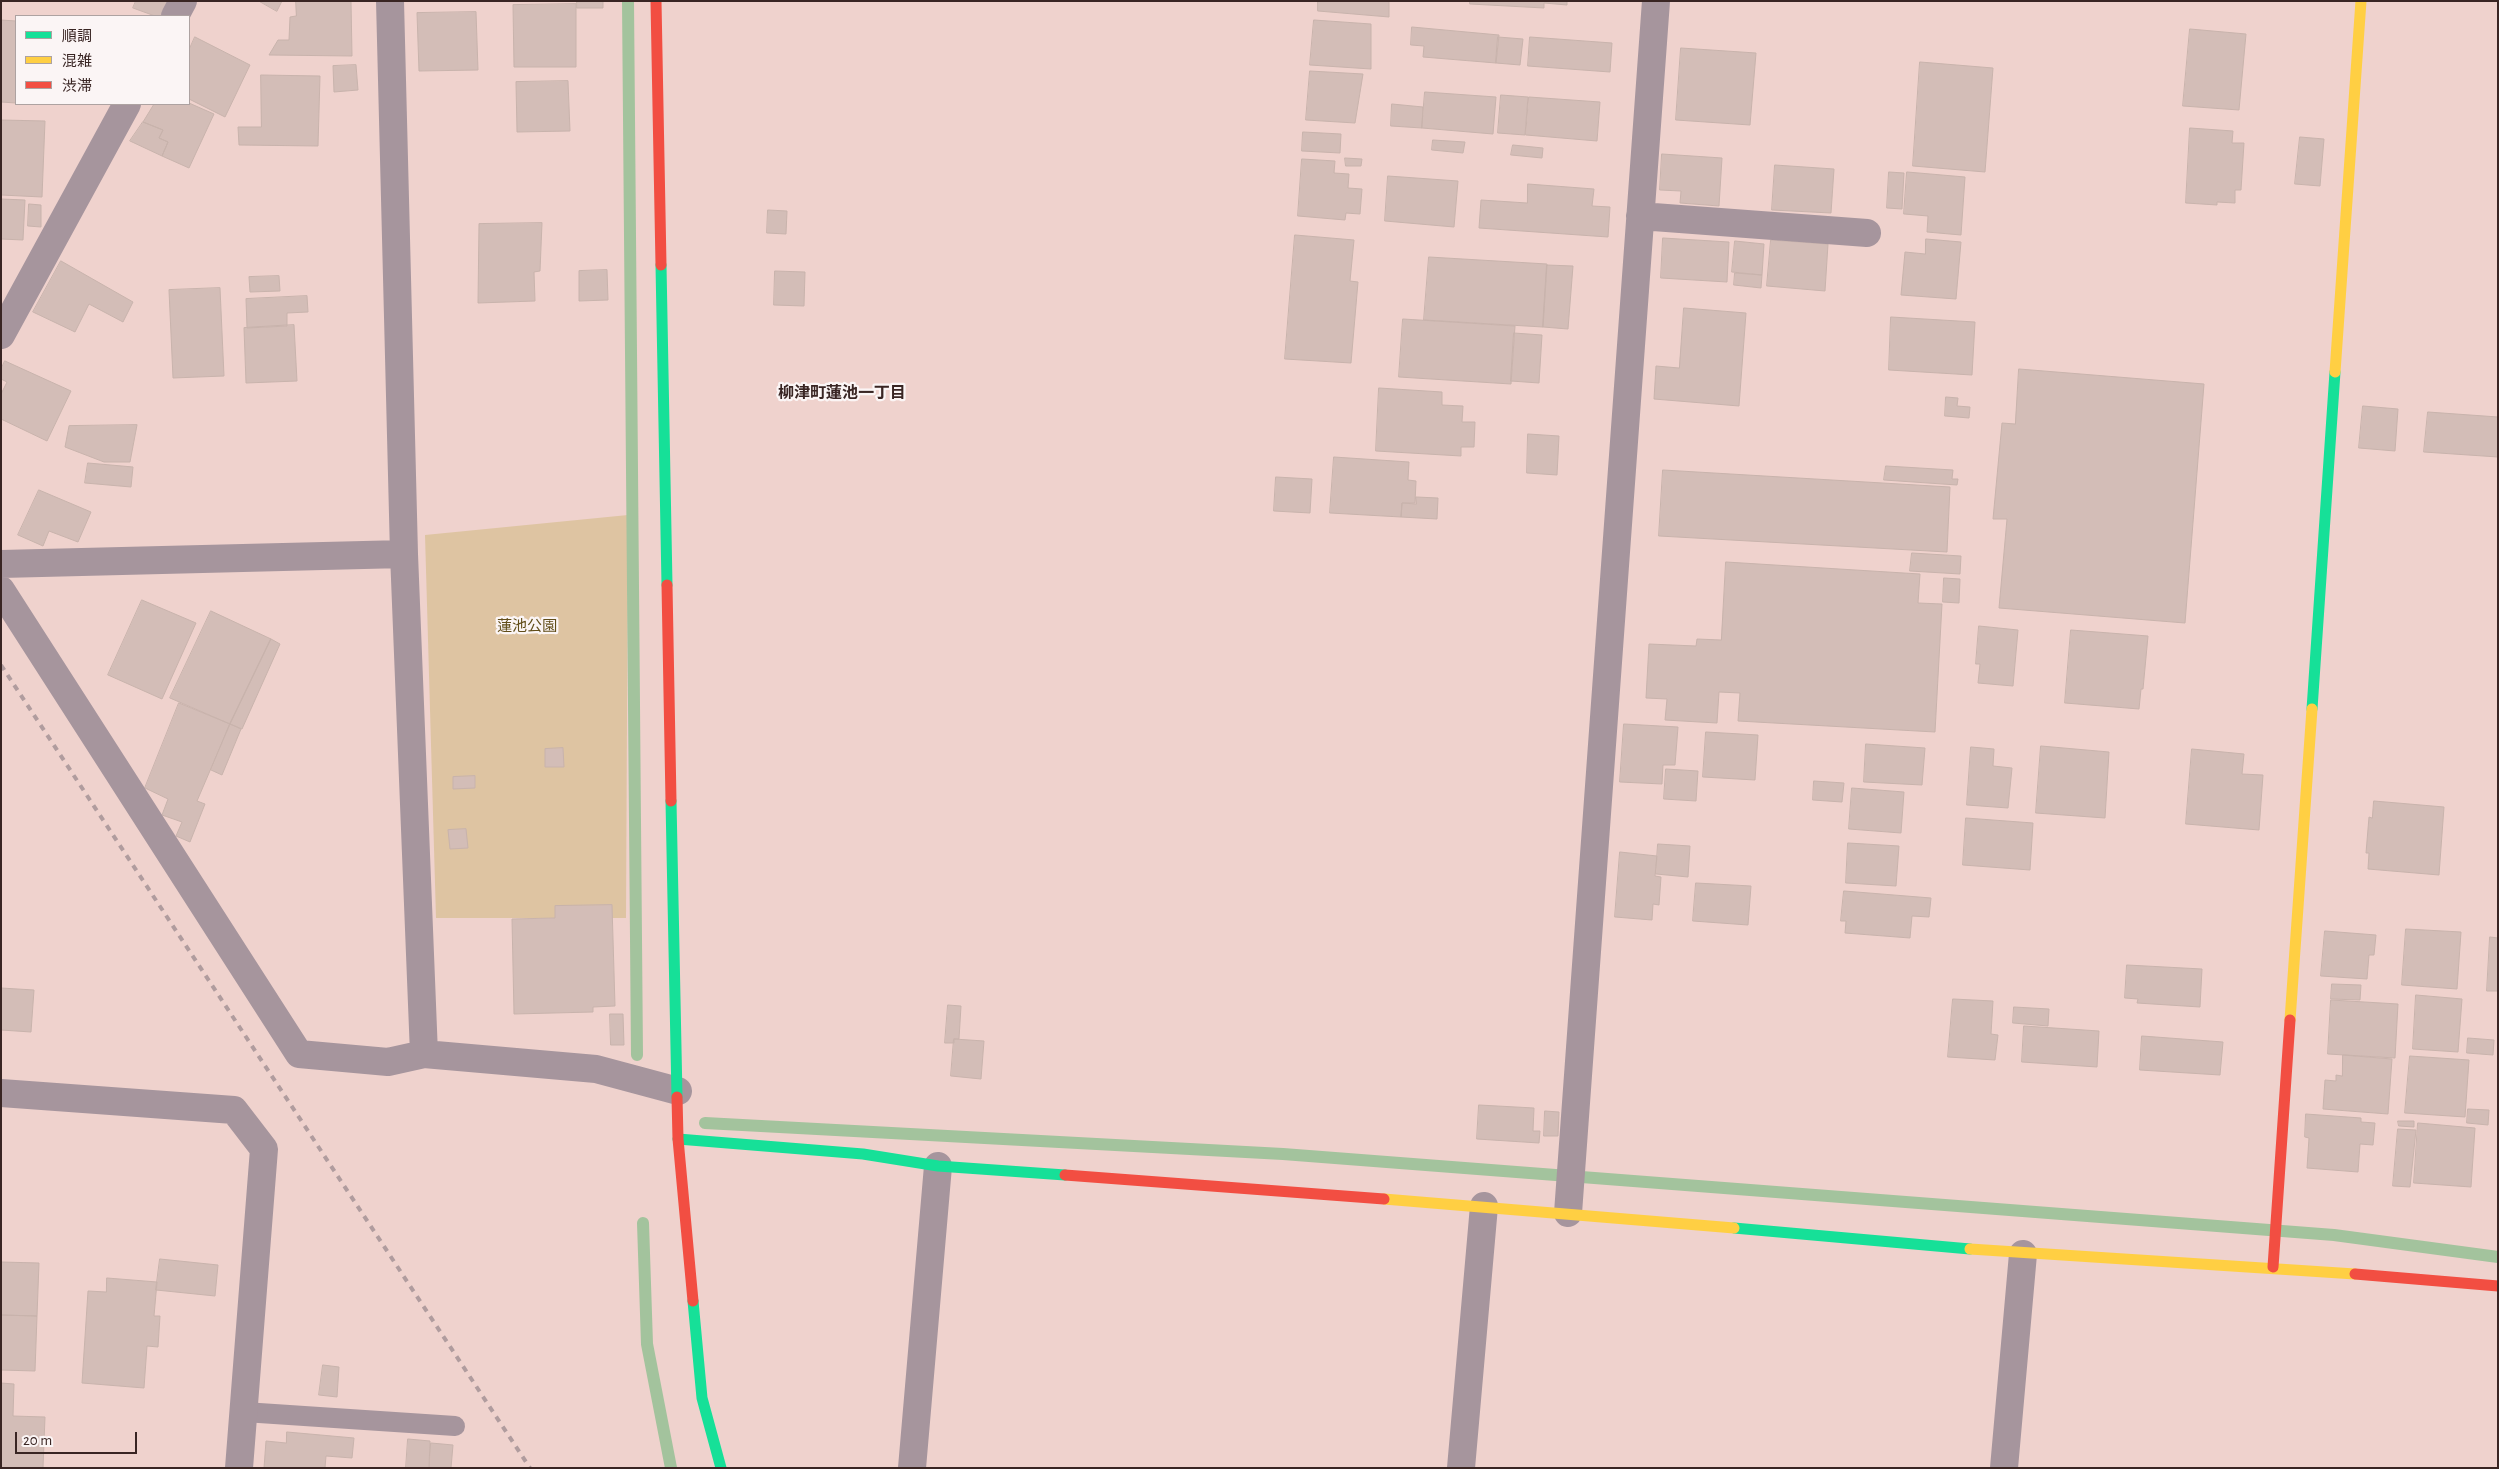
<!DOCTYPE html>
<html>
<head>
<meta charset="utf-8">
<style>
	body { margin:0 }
	#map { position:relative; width:2499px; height:1469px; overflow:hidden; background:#efd2cd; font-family:"Alegreya Sans","Noto Sans JP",sans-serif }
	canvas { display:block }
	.frame { position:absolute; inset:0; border:2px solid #392523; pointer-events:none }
	.legend { position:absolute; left:15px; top:15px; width:175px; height:90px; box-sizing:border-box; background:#fbf5f5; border:1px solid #ada2a1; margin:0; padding:6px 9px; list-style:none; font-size:15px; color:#392523 }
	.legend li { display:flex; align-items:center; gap:10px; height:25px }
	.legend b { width:25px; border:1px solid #ada2a1 }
	.scale { position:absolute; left:15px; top:1432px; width:122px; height:22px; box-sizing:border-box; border:2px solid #392523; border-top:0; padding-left:6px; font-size:15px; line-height:18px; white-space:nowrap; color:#392523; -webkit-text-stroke:4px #fbf5f5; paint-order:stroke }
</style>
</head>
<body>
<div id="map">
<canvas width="2499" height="1469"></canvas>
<div class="frame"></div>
<ul class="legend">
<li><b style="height:6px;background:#16e098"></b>順調</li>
<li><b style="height:6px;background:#ffcf43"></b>混雑</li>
<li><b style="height:6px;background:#f24e42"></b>渋滞</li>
</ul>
<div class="scale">20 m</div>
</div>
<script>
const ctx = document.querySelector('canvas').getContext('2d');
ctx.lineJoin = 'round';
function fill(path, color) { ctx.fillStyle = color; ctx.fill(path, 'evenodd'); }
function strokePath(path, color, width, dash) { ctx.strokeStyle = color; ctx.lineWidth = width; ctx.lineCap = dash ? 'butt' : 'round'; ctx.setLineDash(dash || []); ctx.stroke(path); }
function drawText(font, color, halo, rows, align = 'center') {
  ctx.font = font + ' "Alegreya Sans","Noto Sans JP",sans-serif'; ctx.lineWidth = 4.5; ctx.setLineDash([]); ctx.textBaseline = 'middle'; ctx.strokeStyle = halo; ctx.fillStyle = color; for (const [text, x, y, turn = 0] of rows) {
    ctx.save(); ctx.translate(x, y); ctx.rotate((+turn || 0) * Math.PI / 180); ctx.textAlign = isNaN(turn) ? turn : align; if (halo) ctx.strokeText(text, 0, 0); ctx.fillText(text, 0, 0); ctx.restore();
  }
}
const green = new Path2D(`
	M628,515L626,918H436L425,535Z`);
const stream = new Path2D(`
	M628,1L637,1055
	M705,1123L1283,1154L2334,1235L2498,1257
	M643,1223L647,1344L671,1468`);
const building = new Path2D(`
	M136,1H168L162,16H155L133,8Z
	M259,1H282L277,11Z
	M296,1H351L352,56L269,55L278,40H289L290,17L296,16Z
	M577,1H603V8H577Z
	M1318,1H1389V17L1318,11Z
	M1470,1H1567V5L1544,3V8L1470,4Z
	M576,4V67H514L513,5Z
	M476,12L478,70L419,71L417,13Z
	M1,20L16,21V103L1,102Z
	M1314,20L1371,24V69L1310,65Z
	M1412,27L1499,35L1496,63L1423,57L1424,46L1411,45Z
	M2190,29L2246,34L2239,110L2183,106Z
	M195,37L250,65L225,117L189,99V50Z
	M1498,37L1523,39L1520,65L1496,63Z
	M1530,37L1612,43L1610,72L1528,66Z
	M1681,48L1756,53L1750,125L1676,120Z
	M1920,62L1993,68L1985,172L1913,166Z
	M356,65L358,90L334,92L333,66Z
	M1310,71L1363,74L1355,123L1306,120Z
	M261,75L320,76L318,146L239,145L238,127H261Z
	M568,81L570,131L517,132L516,82Z
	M1425,92L1496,97L1493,134L1422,128Z
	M1501,95L1528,97L1525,135L1498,133Z
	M1529,97L1600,102L1597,141L1526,135Z
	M189,103L214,114L189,168L162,156L168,142L159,138L163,130L143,122L154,104Z
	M1392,104L1423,107L1422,128L1391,126Z
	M1,120L45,121L42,197L1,195Z
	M143,122L163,130L159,138L168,142L162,156L130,141Z
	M2190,128L2233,131L2232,143H2244L2241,190H2235V203L2217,202V205L2186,203Z
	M1303,132L1341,134L1340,153L1302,151Z
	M2300,137L2324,139L2320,186L2295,184Z
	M1433,140L1465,142L1463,153L1432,150Z
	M1513,145L1543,148L1542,158L1511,155Z
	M1662,154L1722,158L1719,206L1680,203L1681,191L1660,190Z
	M1345,158L1362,159L1361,166H1346Z
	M1302,159L1335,161L1334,173L1349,174L1348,188L1362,189L1360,214L1346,213L1345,220L1298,216Z
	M1775,165L1834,169L1831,213L1772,210Z
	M1889,172L1904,173L1902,209L1887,208Z
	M1907,172L1965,177L1961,235L1927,232L1928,216L1904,214Z
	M1388,176L1458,181L1454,227L1385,221Z
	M1528,184L1594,189L1592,206L1610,207L1608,237L1479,228L1481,200L1527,203Z
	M1,199L25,200L23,240L1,239Z
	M29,204L41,205V227L28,226Z
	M768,210L787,211L786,234L767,233Z
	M542,223L540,271L534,272L535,301L478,303L479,224Z
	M1295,235L1354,240L1350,281L1358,282L1351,363L1285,359Z
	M1663,238L1729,242L1727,282L1661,278Z
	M1926,239L1961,242L1956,299L1901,295L1905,252L1925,254Z
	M1771,240L1828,244L1825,291L1767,286Z
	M1735,241L1764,244L1762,275L1732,272Z
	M1429,257L1547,264L1543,327L1424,320Z
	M61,261L133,302L123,322L89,304L75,332L33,312Z
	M1547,265L1573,266L1568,329L1543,327Z
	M607,270L608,300L579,301V271Z
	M775,271L805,272L804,306L774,305Z
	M1735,273L1762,275L1761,288L1734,285Z
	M279,276L280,291L250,292L249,277Z
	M220,288L224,376L173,378L169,290Z
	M307,296L308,312L287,313V326L247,328L246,299Z
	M1684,308L1746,313L1739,406L1654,399L1656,366L1679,368Z
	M1891,317L1975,322L1972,375L1889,370Z
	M1403,319L1515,326L1511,384L1399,377Z
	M294,325L297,381L246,383L244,328Z
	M1514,333L1542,335L1539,383L1511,381Z
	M5,361L71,391L47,441L1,419V394L7,382L1,379V369Z
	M2019,369L2204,384L2185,623L1999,608L2007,519H1993L2002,423L2015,424Z
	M1379,388L1442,392V405L1463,406L1462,422H1475L1474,447H1461V456L1376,451Z
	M1946,397L1958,398L1957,406L1970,407L1969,418L1945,416Z
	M2363,406L2398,409L2395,451L2359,448Z
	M2428,412L2498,417V457L2424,452Z
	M137,425L130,462H104L65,447L69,426Z
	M1528,434L1559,436L1557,475L1527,473Z
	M1334,457L1409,462L1408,480L1416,481L1415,503H1402L1401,517L1330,513Z
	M88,463L133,467L131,487L85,483Z
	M1886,466L1953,470L1952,479H1958L1957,485L1884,480Z
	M1663,470L1950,487L1947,552L1659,536Z
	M1276,477L1312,479L1310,513L1274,511Z
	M39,490L91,512L78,542L49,531L43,546L18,535Z
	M1416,497L1438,498L1437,519L1401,517L1402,503L1416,504Z
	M1912,553L1961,556L1960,574L1910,571Z
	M1726,562L1920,574L1918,603L1942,604L1935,732L1738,721L1740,693L1719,692L1717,723L1665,720L1667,699L1646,698L1649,644L1696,646L1697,639L1721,640Z
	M1944,578L1960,579L1959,603L1943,602Z
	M142,600L196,623L162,699L108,675Z
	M211,611L271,639L230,724L170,698Z
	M1979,626L2018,630L2013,686L1978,683L1980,664H1976Z
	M2071,630L2148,636L2143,689H2141L2139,709L2065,703Z
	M271,639L280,644L242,729L230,724Z
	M179,703L230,724L197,801L205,804L190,842L176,836L182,822L162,815L168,799L145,788Z
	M230,724L241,729L222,775L211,770Z
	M1624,724L1678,727L1675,765H1663L1662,784L1620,782Z
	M1706,732L1758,735L1755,780L1703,777Z
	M1866,744L1925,748L1922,785L1864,782Z
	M2041,746L2109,752L2105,818L2036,813Z
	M1971,747L1994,749L1993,766L2012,768L2008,808L1967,805Z
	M563,748L564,767H545V749Z
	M2192,749L2244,754L2242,774L2263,775L2259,830L2186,824Z
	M1666,769L1698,771L1696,801L1664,799Z
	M475,776V788L453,789V777Z
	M1814,781L1844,783L1842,802L1813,800Z
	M1852,788L1904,792L1901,833L1849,829Z
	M2374,801L2444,807L2439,875L2368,869L2369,853H2366L2369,817L2372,818Z
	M1966,818L2033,823L2030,870L1963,865Z
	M466,829L468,848L450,849L448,830Z
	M1848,843L1899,846L1896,886L1846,883Z
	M1658,844L1690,846L1688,877L1656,874Z
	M1620,852L1657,856L1655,876L1661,877L1659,905L1653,904L1652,920L1615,917Z
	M1696,883L1751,886L1748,925L1693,921Z
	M1844,891L1931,898L1929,917L1912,916L1910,938L1845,933L1846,921H1841Z
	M612,905L615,1006L593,1007V1012L514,1014L512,919L555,918V906Z
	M2406,929L2461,932L2457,989L2402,985Z
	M2325,931L2376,935L2374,955H2369L2367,979L2321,976Z
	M2490,937L2498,938V991H2487Z
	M2127,965L2202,969L2200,1007L2137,1003L2138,999L2125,998Z
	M2332,984L2361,985L2360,1000L2331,999Z
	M1,988L34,990L31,1032L1,1030Z
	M2416,995L2462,999L2458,1052L2413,1049Z
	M1953,999L1993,1001L1991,1034L1998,1035L1995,1060L1948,1057Z
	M2331,1000L2398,1004L2395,1058L2328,1054Z
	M948,1005L961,1006L959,1039H954V1043H945Z
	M2014,1007L2049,1009L2048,1026L2013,1023Z
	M610,1014H623L624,1045H611Z
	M2024,1026L2099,1031L2097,1067L2022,1062Z
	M2142,1036L2223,1042L2220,1075L2140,1070Z
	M2468,1038L2494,1040L2493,1055L2467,1053Z
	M954,1039L984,1041L981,1079L951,1076Z
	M2343,1055L2392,1059L2388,1114L2323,1109L2325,1080L2336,1081V1075L2342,1076Z
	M2410,1056L2469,1060L2465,1117L2405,1113Z
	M1479,1105L1534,1108L1533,1131H1540L1539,1143L1477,1139Z
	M2468,1109L2489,1110L2488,1125L2467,1123Z
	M1545,1111L1559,1112L1558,1136H1544Z
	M2306,1114L2361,1118V1122L2375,1123L2373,1145L2360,1144L2358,1172L2307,1168L2309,1138L2305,1137Z
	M2398,1121H2414V1127L2399,1126Z
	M2418,1123L2475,1128L2471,1187L2414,1183Z
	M2398,1129L2416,1130L2410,1187L2393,1186Z
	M160,1259L218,1265L215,1296L156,1290Z
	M1,1262L39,1263L37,1316L1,1315Z
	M107,1278L157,1282L154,1316H160L158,1347L147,1346L144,1388L82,1383L88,1291L106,1292Z
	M1,1315L37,1316L35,1371L1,1370Z
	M323,1365L339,1367L337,1397L319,1395Z
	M1,1383L14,1384L13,1416L45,1417L43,1468H1Z
	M287,1432L354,1438L352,1458L326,1456L325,1468H264L266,1441L286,1443Z
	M408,1439L430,1441L429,1468H406Z
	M431,1443L453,1445L451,1468H430Z`);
const lane = new Path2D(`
	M244,1412L455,1426`);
const street = new Path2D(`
	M390,1L404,554L424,1054
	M175,16L183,1
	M1640,216L1867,233
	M1,335L127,104
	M1,564L404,554
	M1,590L299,1054L388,1062L424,1054L596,1069L678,1091
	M1,1093L234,1110L264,1149L239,1468
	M1568,1213L1656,1
	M912,1468L938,1166
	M1461,1468L1484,1206
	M2004,1468L2023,1254`);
const fast = new Path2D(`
	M661,265L667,585
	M2312,709L2335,372
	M671,801L677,1097
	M678,1139L863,1154L938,1166L1065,1175
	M1734,1228L1970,1249
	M693,1301L702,1398L721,1468`);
const slow = new Path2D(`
	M2335,372L2361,1
	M2290,1020L2312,709
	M1384,1199L1734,1228
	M1970,1249L2355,1274`);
const jam = new Path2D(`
	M656,1L661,265
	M667,585L671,801
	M677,1097L678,1139L693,1301
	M1065,1175L1384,1199
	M2273,1267L2290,1020
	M2355,1274L2498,1286`);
const rail = new Path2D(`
	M1,665L530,1468`);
const parkNames = [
	["蓮池公園",527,626]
];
const neighbourhoodNames = [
	["柳津町蓮池一丁目",842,393]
];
fill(green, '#dec4a2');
strokePath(stream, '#a3c39d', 12);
fill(building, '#d3bdb7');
strokePath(building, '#c8b3ac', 1);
strokePath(lane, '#a6959d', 20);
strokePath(street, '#a6959d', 28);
strokePath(fast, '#16e098', 11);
strokePath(slow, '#ffcf43', 11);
strokePath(jam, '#f24e42', 11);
strokePath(rail, '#b09c9e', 4, [6, 6]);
drawText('15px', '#614d18', '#fbf5f5', parkNames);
drawText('bold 16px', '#392523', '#fbf5f5', neighbourhoodNames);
</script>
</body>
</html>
